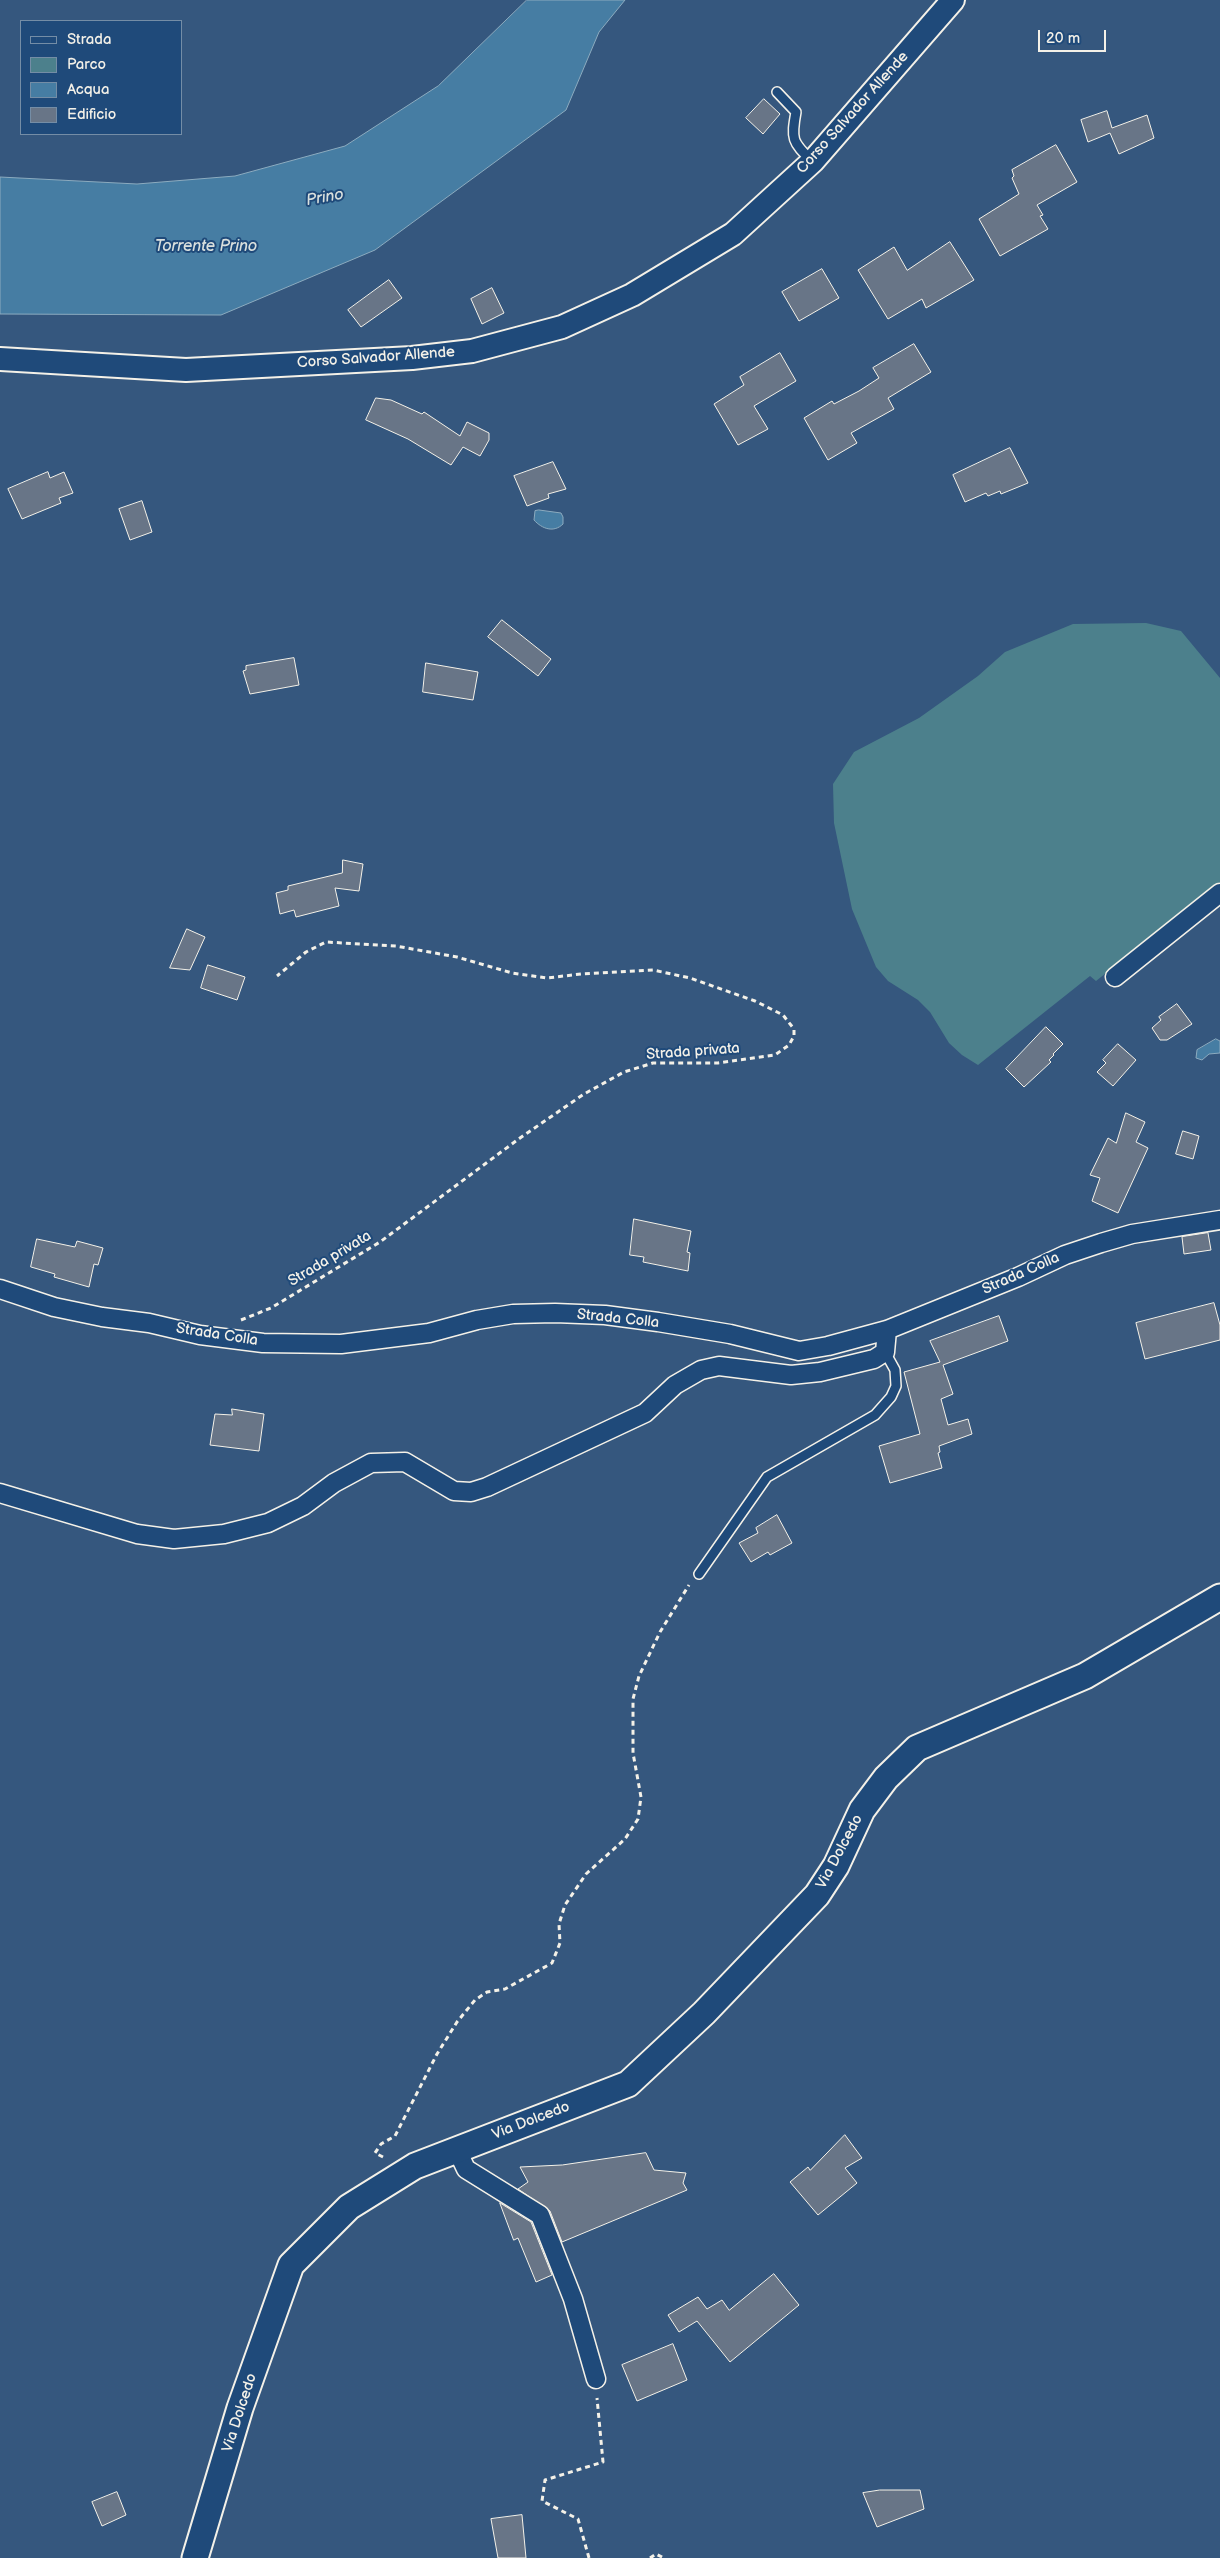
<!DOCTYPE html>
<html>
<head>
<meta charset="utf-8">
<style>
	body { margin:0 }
	#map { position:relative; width:1220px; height:2558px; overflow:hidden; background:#35577e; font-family:"Balsamiq Sans",sans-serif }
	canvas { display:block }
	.legend { position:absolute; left:20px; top:20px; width:162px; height:115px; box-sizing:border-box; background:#1f4a7a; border:1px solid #748da6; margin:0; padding:6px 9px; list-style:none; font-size:15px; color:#f4f1e8 }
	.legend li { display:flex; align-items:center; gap:10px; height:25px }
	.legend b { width:25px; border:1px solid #748da6 }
	.scale { position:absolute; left:1038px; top:30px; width:68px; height:22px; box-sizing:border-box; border:2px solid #f4f1e8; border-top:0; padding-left:6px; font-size:15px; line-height:18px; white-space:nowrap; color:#f4f1e8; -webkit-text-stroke:4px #1f4a7a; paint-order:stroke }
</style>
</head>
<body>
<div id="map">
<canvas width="1220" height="2558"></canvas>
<ul class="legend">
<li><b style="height:6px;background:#1f4a7a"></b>Strada</li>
<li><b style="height:14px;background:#4c808c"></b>Parco</li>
<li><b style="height:14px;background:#467da3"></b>Acqua</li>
<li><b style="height:14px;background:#687587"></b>Edificio</li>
</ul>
<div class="scale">20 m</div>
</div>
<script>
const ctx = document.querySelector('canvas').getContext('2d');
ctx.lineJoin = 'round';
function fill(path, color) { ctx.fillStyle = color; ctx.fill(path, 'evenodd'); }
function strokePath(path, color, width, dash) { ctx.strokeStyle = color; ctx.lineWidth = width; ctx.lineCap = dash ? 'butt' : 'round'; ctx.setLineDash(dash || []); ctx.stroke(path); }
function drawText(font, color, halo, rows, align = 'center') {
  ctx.font = font + ' "Balsamiq Sans",sans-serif'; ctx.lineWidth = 4; ctx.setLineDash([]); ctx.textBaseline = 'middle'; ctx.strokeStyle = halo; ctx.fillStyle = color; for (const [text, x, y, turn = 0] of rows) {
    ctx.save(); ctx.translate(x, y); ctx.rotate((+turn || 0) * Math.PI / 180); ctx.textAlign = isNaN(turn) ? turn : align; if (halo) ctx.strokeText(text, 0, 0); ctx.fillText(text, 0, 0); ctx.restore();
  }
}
const green = new Path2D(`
	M1146,623L1181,631L1220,678V882L1096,981L1090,976L978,1065L962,1055L949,1043L930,1012L918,1000L888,981L876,967L852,909L834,823L833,784L854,752L919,718L978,676L1005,652L1073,624Z`);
const water = new Path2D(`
	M527,0H625L599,32L566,110L375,250L221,315L0,314V177L137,184L235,176L345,146L438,86Z
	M539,510L561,513L563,517V524C554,533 542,529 534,520L535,511Z
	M1216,1039L1220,1041V1053L1209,1054L1202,1060L1196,1058L1197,1050Z`);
const building = new Path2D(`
	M764,99L780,114L763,134L746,118Z
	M1107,111L1112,128L1147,115L1154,138L1119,154L1110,133L1088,142L1081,120Z
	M1056,145L1077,182L1037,205L1043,215L1040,216L1048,229L1000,256L979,219L1019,194L1012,178L1014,176L1012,170Z
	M950,242L974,280L926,308L922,299L888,319L858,270L894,247L907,270Z
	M822,269L839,298L799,321L782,292Z
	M389,280L402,298L361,327L348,310Z
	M492,288L504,313L482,324L471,299Z
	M914,344L931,372L888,398L894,409L851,433L857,443L828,460L804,418L832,401L834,404L859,391L879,378L873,368Z
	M780,353L796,381L754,406L768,429L738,445L714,404L744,385L740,377Z
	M376,398L391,400L422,414L424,412L460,436L467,422L489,433V440L480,456L463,447L451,465L408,439L366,420Z
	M1010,448L1028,483L1001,494L1000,491L988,496L986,493L965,502L953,475Z
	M553,462L566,489L548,494L549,498L527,506L514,476Z
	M48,472L50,478L64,472L73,493L59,498L61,503L22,519L8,489Z
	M142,501L152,532L130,540L119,509Z
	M502,620L551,659L538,676L488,637Z
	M294,658L299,685L250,694L243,671L246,670V666Z
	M426,663L478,672L473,700L423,692Z
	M343,860L363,864L359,891L335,888L339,906L296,917L294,910L280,914L276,893L288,890V886L342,873Z
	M187,929L205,937L190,970L170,968Z
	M208,965L245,977L237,1000L201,988Z
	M1177,1004L1192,1024L1167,1040H1160L1152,1028L1161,1020L1159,1017Z
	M1046,1027L1063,1044L1053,1054L1054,1055L1049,1060L1051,1062L1024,1087L1006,1069Z
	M1118,1044L1136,1060L1113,1086L1097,1072L1106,1063L1103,1060Z
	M1126,1113L1145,1122L1136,1142L1148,1148L1118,1213L1092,1201L1100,1178L1090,1175L1108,1138L1116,1143Z
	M1183,1131L1199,1136L1193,1159L1176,1154Z
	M634,1219L691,1231L687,1252L690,1253L688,1271L643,1262L644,1257L630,1255Z
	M1208,1233L1211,1250L1184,1254L1182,1237Z
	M37,1239L75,1247L77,1241L103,1248L98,1265L94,1264L89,1287L54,1277L55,1274L31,1267Z
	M1214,1303L1220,1325V1340L1145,1359L1136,1323Z
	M999,1316L1008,1341L943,1365L953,1394L941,1399L948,1425L968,1419L972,1434L939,1446L940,1452L938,1453L942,1468L890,1483L879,1446L920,1434L904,1372L940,1362L930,1341Z
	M232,1409L264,1414L259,1451L210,1445L215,1414L232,1415Z
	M777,1515L792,1543L770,1555L768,1552L751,1562L739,1543L758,1533L756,1528Z
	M845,2135L862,2158L845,2168L857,2183L818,2215L790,2182L808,2167L810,2170Z
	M646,2153L654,2170L686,2173L683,2183L687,2190L562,2242L550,2211L518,2189L528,2182L520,2167L562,2165Z
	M500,2203L531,2222L552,2275L536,2282L518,2238L514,2240Z
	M774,2274L799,2305L730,2362L697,2321L679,2332L668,2315L698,2297L707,2309L722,2300L729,2310Z
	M673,2344L687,2380L637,2401L622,2365Z
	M880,2490H920L924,2509L877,2527L863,2493Z
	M117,2492L126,2515L102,2526L92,2502Z
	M522,2515L526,2558H498L491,2519Z`);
const path = new Path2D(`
	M241,1320L271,1308L380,1242L520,1138L584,1094L624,1072L653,1063H718L775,1055L789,1045L794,1036V1029L783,1015L755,1001L690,978L653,970L581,974L547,978L512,973L457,957L396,946L326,942L306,952L277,976
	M383,2157L375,2153L381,2144L395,2136L437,2054L457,2022L475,2000L487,1992L505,1989L552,1963L560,1943L559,1924L565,1905L586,1874L625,1839L638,1819L641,1797L633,1753V1699L639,1676L660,1632L689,1585
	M589,2558L578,2519L542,2501L545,2480L603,2462L597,2398
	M650,2558L656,2554L664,2558`);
const service = new Path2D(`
	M777,92L796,112C791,139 792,142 812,161
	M699,1574L767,1477L875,1415L891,1397L896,1386L895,1370L885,1352`);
const minor = new Path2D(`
	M1115,977L1220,893
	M0,1289L54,1307L102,1317L149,1323L200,1335L263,1343L341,1344L429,1333L477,1320L513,1314L555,1313L605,1315L658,1322L730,1334L799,1351L828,1346L887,1330L1018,1277L1065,1255L1101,1243L1132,1234L1220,1220
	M0,1493L137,1534L174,1539L224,1534L268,1523L303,1506L334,1483L371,1463L405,1462L454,1491L471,1492L487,1487L645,1413L675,1385L701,1370L719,1366L791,1375L820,1372L874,1359L885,1352L887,1330
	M457,2150L466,2169L540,2215L573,2299L596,2379`);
const tertiary = new Path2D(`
	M0,359L186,370L412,358L472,351L562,327L632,295L733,234L813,161L953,0`);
const secondary = new Path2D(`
	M195,2558L240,2408L291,2265L349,2207L415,2166L628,2084L704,2013L817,1895L836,1866L862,1810L886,1778L917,1748L1085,1676L1220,1597`);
const streetNames = [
	["Corso Salvador Allende",853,113,-48],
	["Corso Salvador Allende",376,358,-4],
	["Strada privata",693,1052,-4],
	["Strada privata",330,1259,-31],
	["Strada Colla",1021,1274,-24],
	["Strada Colla",618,1319,6],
	["Strada Colla",217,1335,9],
	["Via Dolcedo",840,1852,-62],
	["Via Dolcedo",531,2121,-21],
	["Via Dolcedo",240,2413,-72]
];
const waterNames = [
	["Prino",325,198,-10],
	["Torrente Prino",206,247]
];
fill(green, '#4c808c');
fill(water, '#467da3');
strokePath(water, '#8cabbf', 1);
fill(building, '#687587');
strokePath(building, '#f4f1e8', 1);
strokePath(service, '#f4f1e8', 12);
strokePath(minor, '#f4f1e8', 21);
strokePath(tertiary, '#f4f1e8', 26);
strokePath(secondary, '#f4f1e8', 29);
strokePath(path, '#f4f1e8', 3, [5, 4]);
strokePath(service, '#1f4a7a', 9);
strokePath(minor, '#1f4a7a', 18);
strokePath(tertiary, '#1f4a7a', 22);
strokePath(secondary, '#1f4a7a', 25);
drawText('15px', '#f4f1e8', '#1f4a7a', streetNames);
drawText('italic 16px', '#dae0de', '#1f4a7a', waterNames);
</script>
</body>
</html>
